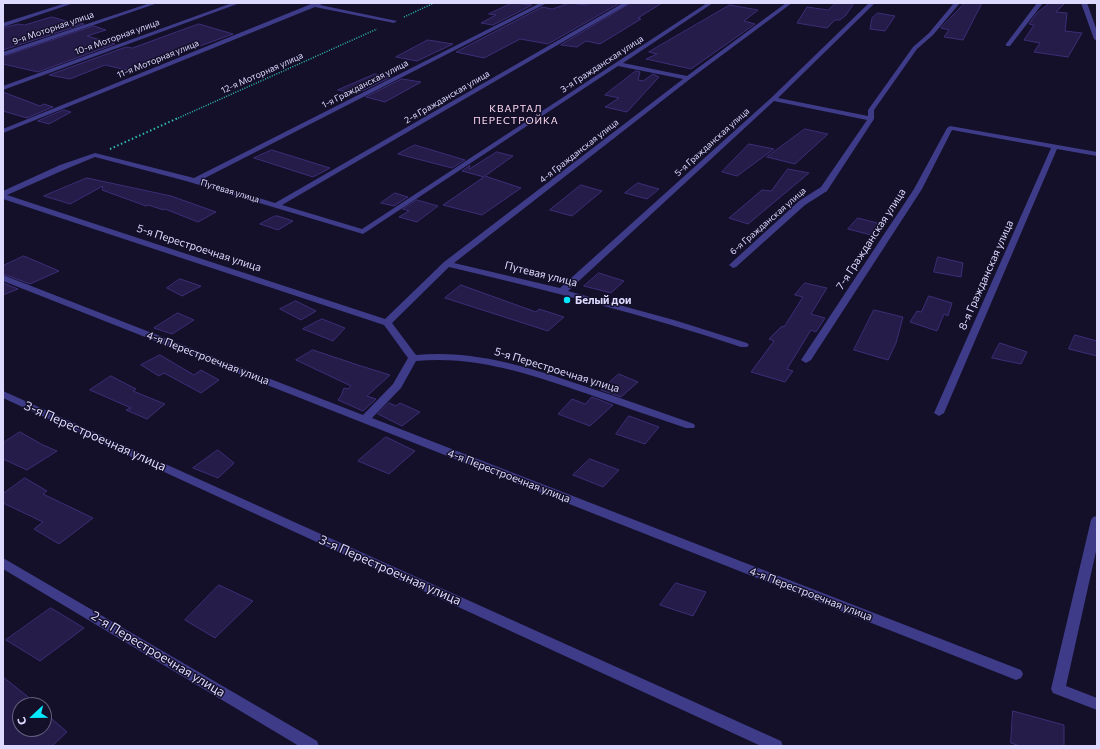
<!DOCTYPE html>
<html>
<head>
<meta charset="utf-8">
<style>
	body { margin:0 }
	#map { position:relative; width:1100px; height:749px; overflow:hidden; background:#141029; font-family:Commissioner,sans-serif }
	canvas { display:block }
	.frame { position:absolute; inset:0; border:4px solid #ddd9ff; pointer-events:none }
	.north { position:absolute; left:12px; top:697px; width:40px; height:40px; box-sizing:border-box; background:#141029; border:1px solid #64607f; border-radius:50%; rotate:248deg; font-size:11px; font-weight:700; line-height:16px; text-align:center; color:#ddd9ff }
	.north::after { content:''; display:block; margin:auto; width:14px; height:18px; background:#05e8ff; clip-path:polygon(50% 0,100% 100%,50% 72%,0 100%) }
</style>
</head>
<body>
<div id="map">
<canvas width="1100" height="749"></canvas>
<div class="frame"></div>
<div class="north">С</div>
</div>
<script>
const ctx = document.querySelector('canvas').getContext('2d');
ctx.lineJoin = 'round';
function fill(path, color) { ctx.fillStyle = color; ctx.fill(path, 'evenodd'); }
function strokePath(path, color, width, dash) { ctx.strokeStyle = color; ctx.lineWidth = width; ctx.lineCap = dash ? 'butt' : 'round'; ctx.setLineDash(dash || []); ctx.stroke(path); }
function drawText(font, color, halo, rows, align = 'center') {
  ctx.font = font + ' Commissioner,sans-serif'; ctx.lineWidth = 3; ctx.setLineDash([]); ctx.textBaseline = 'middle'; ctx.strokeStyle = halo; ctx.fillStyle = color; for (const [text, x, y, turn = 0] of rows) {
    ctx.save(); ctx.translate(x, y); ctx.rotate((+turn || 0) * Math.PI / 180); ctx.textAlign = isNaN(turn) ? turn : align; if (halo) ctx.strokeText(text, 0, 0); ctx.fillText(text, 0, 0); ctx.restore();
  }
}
const building = new Path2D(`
	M512,3L532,5L493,25L481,23L496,15L489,14Z
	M570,3L586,5L590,3H620L548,44L520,39L484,58L456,52L542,7L552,9Z
	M631,3H662L638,18L641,19L600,44L586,41L577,47L561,45Z
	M836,3H854L846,15L840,20H835L827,28L797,23L807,7L828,10Z
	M965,3H982L963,40L944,37L949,30L941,28Z
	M1050,3H1065L1056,12L1067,13L1065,31L1082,33L1068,57L1034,52L1040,43L1024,40L1034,25L1029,24L1036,14Z
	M730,5L758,10L744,21L755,24L691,69L646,59L657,54L649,52Z
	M878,13L895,16L885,31L870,29L872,18Z
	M52,17L73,23L76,22L84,24L3,50V28L18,24L24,25Z
	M199,24L233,34L178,54L173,53L131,71L105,65L70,79L49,75L126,47L132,48Z
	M94,26L106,30L87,36L115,44L38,72L3,64V57Z
	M428,40L453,44L417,61L396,57Z
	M636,71L640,72L638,80L643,81L653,74L659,77L627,112L605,107L619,98L605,95Z
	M375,74L391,77L356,94L338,90Z
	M402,79L421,82L385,102L366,97Z
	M3,92L40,106L44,104L53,107L27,118L3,111Z
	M64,110L71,112L49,124L38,121Z
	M805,129L828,134L795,164L767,157Z
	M749,144L774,149L737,176L722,172Z
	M415,145L465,160L452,168L398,154Z
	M272,150L330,168L313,177L254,158Z
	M497,152L513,156L485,176L521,188L482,215L443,205L484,177L462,171L470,165L469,169Z
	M788,169L809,173L748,224L729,218L762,190L771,191Z
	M87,178L171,196L216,212L198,222L165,209L164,210L148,205L146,206L102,190L103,186L70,204L44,196Z
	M638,183L659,189L647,199L625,193Z
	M581,185L602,191L572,216L550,210Z
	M395,193L408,197L394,206L381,203Z
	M417,200L438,206L417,222L399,217L409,211L403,209Z
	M275,216H278L293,221L278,230L260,224Z
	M858,218L881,224L871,235L848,229Z
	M24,256L59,271L30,284L3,274V266Z
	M938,257L963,263L961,277L934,272Z
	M599,273L624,281L611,293L584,286Z
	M180,279L201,286L182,296L167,288Z
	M3,283L18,289L3,295Z
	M805,283L827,288L811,314L825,318L816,332L811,330L787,369L793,371L785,382L751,372L774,341L769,339L782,326L784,327L803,297L795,295Z
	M461,285L536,312L539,309L564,317L548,331L445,298Z
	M929,296L952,303L948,316L944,314L937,331L910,322L917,311L921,312Z
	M296,301L316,311L301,320L280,309Z
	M874,310L903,317L896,343L888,360L854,350Z
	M178,313L194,320L172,334L154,328Z
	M322,319L345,328L333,341L303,329Z
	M1075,335L1097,341V356L1069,349Z
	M1000,343L1027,352L1021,364L992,358Z
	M313,350L358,365L390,375L367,396L376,399L363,411L338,400L341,396L344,388L348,389L351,386L296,360Z
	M160,355L194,375L201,370L219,380L201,393L164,373L159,376L141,365Z
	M619,374L638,382L621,397L601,390Z
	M111,376L136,389L133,391L165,404L147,419L126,410L131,408L90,390Z
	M592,397L613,405L590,426L558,414L572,399L585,404Z
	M389,403L396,406L400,403L420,412L402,426L378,414Z
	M629,416L659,427L645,444L616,434Z
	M20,432L43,445L57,451L27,470L3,459V443Z
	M386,437L415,451L389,474L358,461Z
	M218,450L234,463L218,478L193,468Z
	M590,459L619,470L603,487L573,475Z
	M25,478L47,491L43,494L93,518L59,544L34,529L43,522L3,503V494Z
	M676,583L706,592L693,616L660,605Z
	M219,585L253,601L215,638L185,620Z
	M51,608L84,628L40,661L6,640Z
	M3,677L27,696L36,705H20V729H44V712L67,732L52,746H3Z
	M1013,711L1064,725V746H1020L1011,743Z`);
const pathFar1 = new Path2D(`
	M404,17L434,3
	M176,119L377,29`);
const path = new Path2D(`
	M110,149L178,118`);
const minor = new Path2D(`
	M66,3H74L3,27V23Z
	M150,3H158L3,56V52Z
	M232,3H240L3,90V86Z
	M323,3L320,5L397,21L394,23L315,7L3,133V129L311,4Z
	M540,3H547L201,180L275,203L623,3H630L282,205L362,229L707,3H713L623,63L687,76L786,3H792L690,79L454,263L560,288L771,98L869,3H875L778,98L868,116V110L913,47L929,33L954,3H960L933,35L917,49L874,110V119L827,191L805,205L736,267L733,268L729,265L799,201L821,187L867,120L774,101L568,291L674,320L747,343L749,345L747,347H741C645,315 547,290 449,267L392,323L416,355C479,349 537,370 596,390C629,401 661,412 694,424L695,426L694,428H686C654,417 621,406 588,394C532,375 477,355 416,361L401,388L372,418L1021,670L1023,674L1021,678L1016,680L1011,678L3,281V275L363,415L393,384L408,358L384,325L3,199V191L60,165L95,153L194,178ZM618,66L683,79L444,262L385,319L7,195L66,169L95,157L186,181L363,234Z
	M1037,3H1043L1010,46H1006V44Z
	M1081,3H1087L1097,31V41L1094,39Z
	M950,126L1097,152V156L1057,149L944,413L939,416L934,413L1051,148L952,130L922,189L811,360L806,363L801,360L914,189L947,128Z
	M3,391L781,741L783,746H761L3,398Z
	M1097,516V547L1066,686L1097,698V710L1053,693L1051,689L1091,520L1093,517Z
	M3,558L317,741L319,746H299L3,569Z`);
const markers = [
	[567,300,4,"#05e8ff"]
];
const farStreetnames = [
	["9-я Моторная улица",53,28,-19],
	["10-я Моторная улица",117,37,-20],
	["11-я Моторная улица",158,59,-22],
	["3-я Гражданская улица",602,64,-33],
	["12-я Моторная улица",262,73,-24],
	["1-я Гражданская улица",365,84,-27],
	["2-я Гражданская улица",447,97,-30],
	["5-я Гражданская улица",712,142,-42],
	["4-я Гражданская улица",579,151,-38],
	["Путевая улица",230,191,17],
	["6-я Гражданская улица",768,221,-41]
];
const farNeighbourhoodnames = [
	["КВАРТАЛ",516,109],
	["ПЕРЕСТРОЙКА",516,121]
];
const streetNames = [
	["7-я Гражданская улица",871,239,-57],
	["5-я Перестроечная улица",199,248,18],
	["Путевая улица",541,274,14],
	["8-я Гражданская улица",986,275,-66],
	["4-я Перестроечная улица",208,358,21],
	["5-я Перестроечная улица",557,370,17],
	["4-я Перестроечная улица",509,476,21],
	["4-я Перестроечная улица",811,594,21]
];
const poiNames = [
	["Белый дои",575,300]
];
const nearStreetnames = [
	["3-я Перестроечная улица",95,436,24],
	["3-я Перестроечная улица",390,570,24],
	["2-я Перестроечная улица",158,654,31]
];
fill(building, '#251c4a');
strokePath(building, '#3c2e77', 1);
strokePath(pathFar1, '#30bcb2', 1.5, [1, 1.5]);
strokePath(path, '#30bcb2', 2, [1.5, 2.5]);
fill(minor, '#3e3b88');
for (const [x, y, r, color] of markers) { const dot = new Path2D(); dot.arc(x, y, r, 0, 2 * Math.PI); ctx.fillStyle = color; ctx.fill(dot); strokePath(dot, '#141029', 1.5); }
drawText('9px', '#ddd9ff', '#141029', farStreetnames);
ctx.letterSpacing = '1px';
drawText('10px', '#ffdbf2', '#141029', farNeighbourhoodnames);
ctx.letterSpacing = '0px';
drawText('11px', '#ddd9ff', '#141029', streetNames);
drawText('bold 11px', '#ddd9ff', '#141029', poiNames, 'left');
drawText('13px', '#ddd9ff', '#141029', nearStreetnames);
</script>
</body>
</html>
